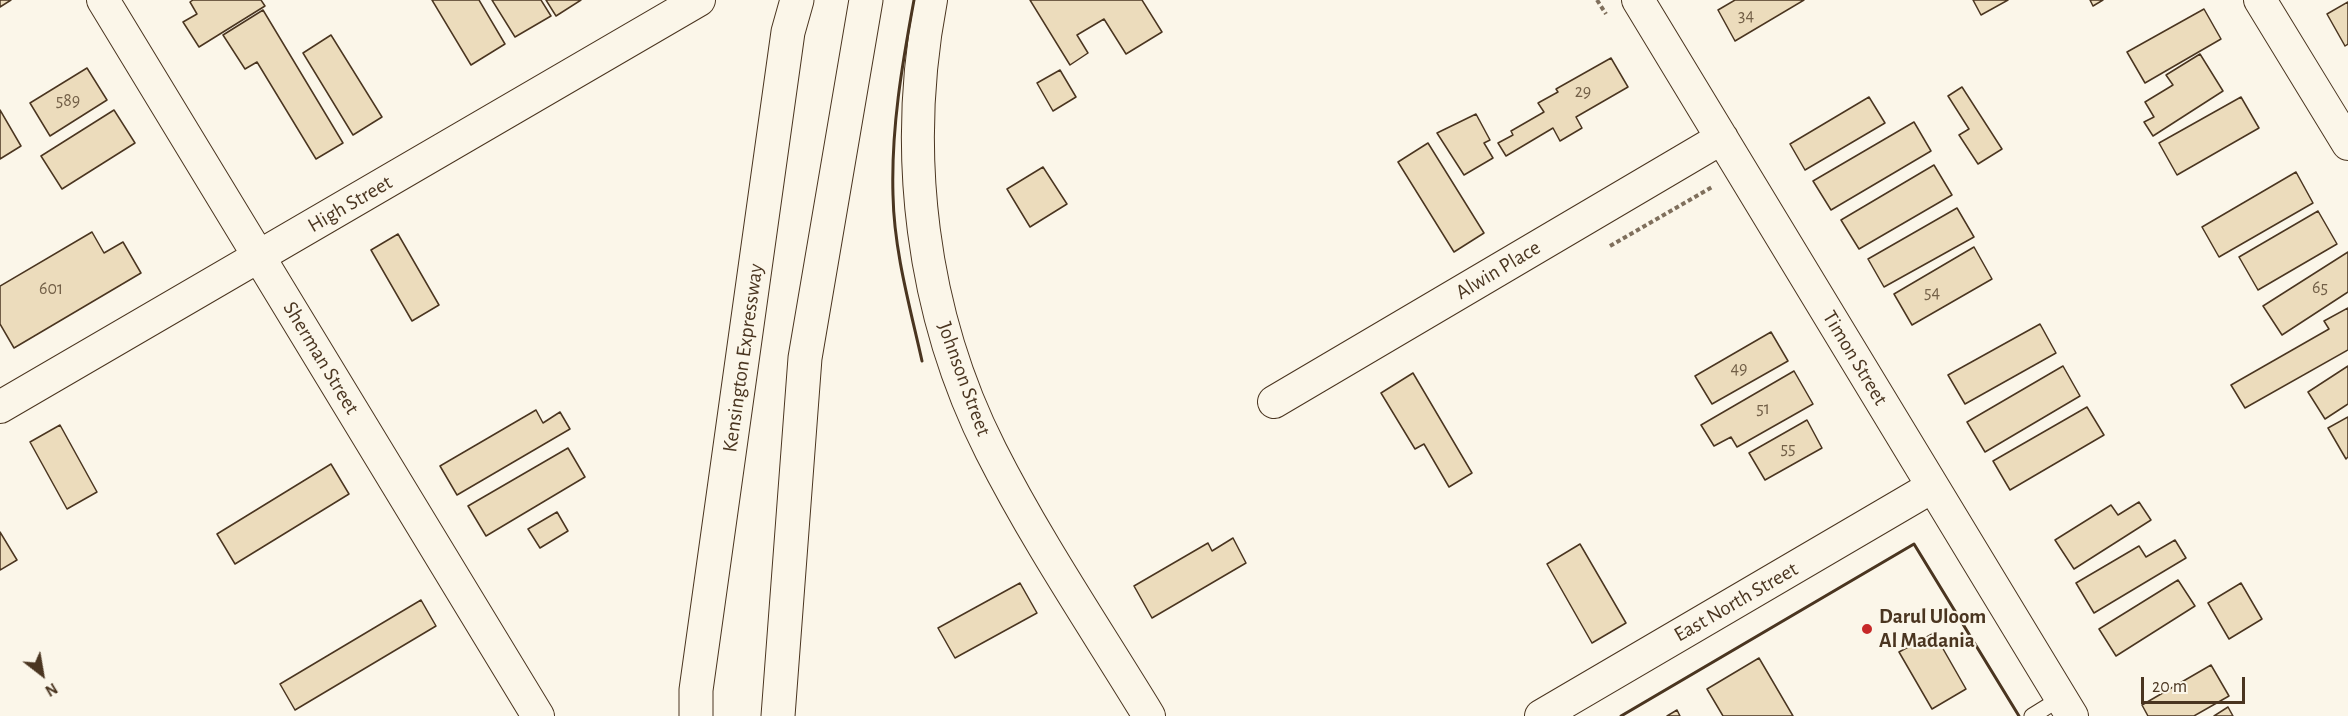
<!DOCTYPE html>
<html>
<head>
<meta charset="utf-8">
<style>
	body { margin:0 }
	#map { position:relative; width:2348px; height:716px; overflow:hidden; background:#fbf6e9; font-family:"Alegreya Sans",sans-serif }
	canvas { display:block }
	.north { position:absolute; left:12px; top:644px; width:60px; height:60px; -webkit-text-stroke:4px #fbf6e9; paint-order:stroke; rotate:149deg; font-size:16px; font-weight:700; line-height:24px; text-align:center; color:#4a3520 }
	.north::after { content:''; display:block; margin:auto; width:21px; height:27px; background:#4a3520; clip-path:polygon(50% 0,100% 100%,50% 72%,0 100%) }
	.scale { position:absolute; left:2141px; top:677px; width:104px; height:27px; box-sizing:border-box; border:3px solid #4a3520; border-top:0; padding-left:8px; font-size:18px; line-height:21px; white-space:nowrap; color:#4a3520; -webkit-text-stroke:4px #fbf6e9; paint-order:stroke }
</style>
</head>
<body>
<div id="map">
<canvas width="2348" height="716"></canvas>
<div class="north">N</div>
<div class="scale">20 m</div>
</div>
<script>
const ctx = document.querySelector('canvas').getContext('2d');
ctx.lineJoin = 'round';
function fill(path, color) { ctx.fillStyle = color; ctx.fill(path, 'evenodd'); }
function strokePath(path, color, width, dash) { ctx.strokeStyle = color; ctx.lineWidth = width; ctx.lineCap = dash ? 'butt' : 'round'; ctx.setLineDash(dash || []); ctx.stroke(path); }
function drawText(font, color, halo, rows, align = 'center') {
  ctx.font = font + ' "Alegreya Sans",sans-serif'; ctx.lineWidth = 4.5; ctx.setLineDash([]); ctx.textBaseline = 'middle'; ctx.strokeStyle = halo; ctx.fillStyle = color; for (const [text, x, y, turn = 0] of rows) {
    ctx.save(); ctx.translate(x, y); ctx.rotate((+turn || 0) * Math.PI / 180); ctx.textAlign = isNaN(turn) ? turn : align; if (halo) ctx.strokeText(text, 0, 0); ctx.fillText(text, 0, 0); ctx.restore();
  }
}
const building = new Path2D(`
	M0,0H11L0,7Z
	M193,0H261L265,6L199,47L183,22L197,14L190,2Z
	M432,0H479L505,44L471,65Z
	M492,0H541L551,16L515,37Z
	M546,0H581L556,16Z
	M1030,0H1142L1162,32L1126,54L1104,19L1077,35L1088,53L1070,65Z
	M1735,0H1804L1735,41L1718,10Z
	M1973,0H2008L1981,15Z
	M2090,0H2103L2093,6Z
	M2348,2V44L2345,46L2327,14Z
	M2204,9L2221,39L2145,83L2127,52Z
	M263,10L343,143L316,159L257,62L245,69L223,35Z
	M331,35L382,117L353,135L303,53Z
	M2200,54L2223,91L2153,136L2144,122L2154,117L2145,102L2173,85L2166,75Z
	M1611,58L1628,87L1576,117L1582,128L1560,141L1553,128L1506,156L1498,143L1513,135L1511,131L1544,112L1538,103L1558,92L1556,89Z
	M87,68L107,100L50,136L30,103Z
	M1060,70L1076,97L1053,111L1037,83Z
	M1962,87L2002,149L1978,164L1959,135L1969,129L1948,96Z
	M1869,97L1885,123L1805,170L1790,144Z
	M2241,97L2259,128L2177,175L2159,143Z
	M0,110L21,146L0,159Z
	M114,110L135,143L62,189L41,156Z
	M1476,114L1490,140L1484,143L1493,158L1464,175L1437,133Z
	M1914,122L1931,151L1831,210L1813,181Z
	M1428,143L1484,233L1454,252L1398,162Z
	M1934,165L1952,195L1859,249L1841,220Z
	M1043,167L1067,204L1030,227L1007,189Z
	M2296,172L2313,203L2219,257L2202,227Z
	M1957,208L1974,237L1884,287L1868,259Z
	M2318,211L2337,244L2258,290L2239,257Z
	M92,232L104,253L123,242L141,273L14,348L0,324V286Z
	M398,234L439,305L412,321L371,250Z
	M1974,247L1992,279L1912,325L1894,294Z
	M2348,252V292L2282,335L2263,306Z
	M2348,308V350L2245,408L2231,385L2329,329L2324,321Z
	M2040,324L2056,353L1965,404L1948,375Z
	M1771,332L1788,361L1712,404L1695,376Z
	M2063,366L2080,396L1985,452L1967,422Z
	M2348,366V404L2325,419L2308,392Z
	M1794,371L1813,404L1737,447L1731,437L1714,446L1701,425Z
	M1413,373L1472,473L1449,487L1424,444L1415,449L1381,393Z
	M2087,407L2104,435L2010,490L1993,461Z
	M536,410L543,423L560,412L570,429L457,495L440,466Z
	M2348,417V457L2346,459L2328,428Z
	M1807,420L1822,448L1765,480L1749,453Z
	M60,425L97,492L67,509L30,442Z
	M568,448L585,477L486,536L468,506Z
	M331,464L349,494L235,564L217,534Z
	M2139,502L2151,520L2074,569L2055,540L2111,505L2118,515Z
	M557,512L568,531L540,548L528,529Z
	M0,532L17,560L0,570Z
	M1233,538L1246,563L1152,618L1134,586L1208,543L1212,551Z
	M2175,540L2186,558L2094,613L2076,583L2139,546L2146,557Z
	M1580,544L1626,623L1592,643L1547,564Z
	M2178,580L2195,606L2116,656L2099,629Z
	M1020,583L1037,613L955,658L938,628Z
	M2241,583L2262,619L2229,639L2208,603Z
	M421,600L436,626L295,710L280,684Z
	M1934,633L1966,689L1932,709L1899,652Z
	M1759,658L1793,716H1723L1707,689Z
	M2211,665L2229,696L2194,716H2148L2142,705Z
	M2228,707L2233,716H2214Z
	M1677,710L1680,716H1667Z`);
const path = new Path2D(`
	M1597,0L1606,14
	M1610,246L1712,187`);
const service = new Path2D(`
	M2032,716L2061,698`);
const minor = new Path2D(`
	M103,0L538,716
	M931,0C902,151 921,313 991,451C1037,542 1096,629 1149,716
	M1638,0L2072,716
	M2260,0L2348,144
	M1274,402L1722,138
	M0,407L699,0
	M1541,716L1932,487`);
const motorway = new Path2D(`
	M696,716V690L788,32L797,0
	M778,716L805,358L866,0`);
const wall = new Path2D(`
	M914,0C902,65 891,129 893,195C894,251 910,307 922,361
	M1621,716L1914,544L2019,716`);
const markers = [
	[1867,629,6,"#c62828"]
];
const numberNames = [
	["34",1746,16],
	["29",1583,92],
	["589",68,101],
	["65",2320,288],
	["601",51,289],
	["54",1932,293],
	["49",1739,369],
	["51",1763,409],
	["55",1788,449]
];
const streetNames = [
	["High Street",350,204,-30],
	["Alwin Place",1498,270,-31],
	["Sherman Street",321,358,59],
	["Kensington Expressway",743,358,-82],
	["Timon Street",1855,358,59],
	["Johnson Street",964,379,70],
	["East North Street",1736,602,-30]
];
const poiNames = [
	["Darul Uloom",1879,617],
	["Al Madania",1879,641]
];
fill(building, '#ecdcbc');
strokePath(building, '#4a3520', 1.5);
strokePath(service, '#4a3520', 17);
strokePath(minor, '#4a3520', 34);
strokePath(motorway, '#4a3520', 35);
strokePath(path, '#7f6f5c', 4, [4.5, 3]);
strokePath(service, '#fbf6e9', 15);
strokePath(minor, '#fbf6e9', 32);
strokePath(motorway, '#fbf6e9', 33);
strokePath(wall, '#4a3520', 3);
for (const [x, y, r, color] of markers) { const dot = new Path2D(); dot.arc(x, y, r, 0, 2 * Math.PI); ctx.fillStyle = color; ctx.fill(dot); strokePath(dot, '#fbf6e9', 2); }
drawText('18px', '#725f47', null, numberNames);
drawText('21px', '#4a3520', '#fbf6e9', streetNames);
drawText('bold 21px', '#4a3520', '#fbf6e9', poiNames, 'left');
</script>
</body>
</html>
